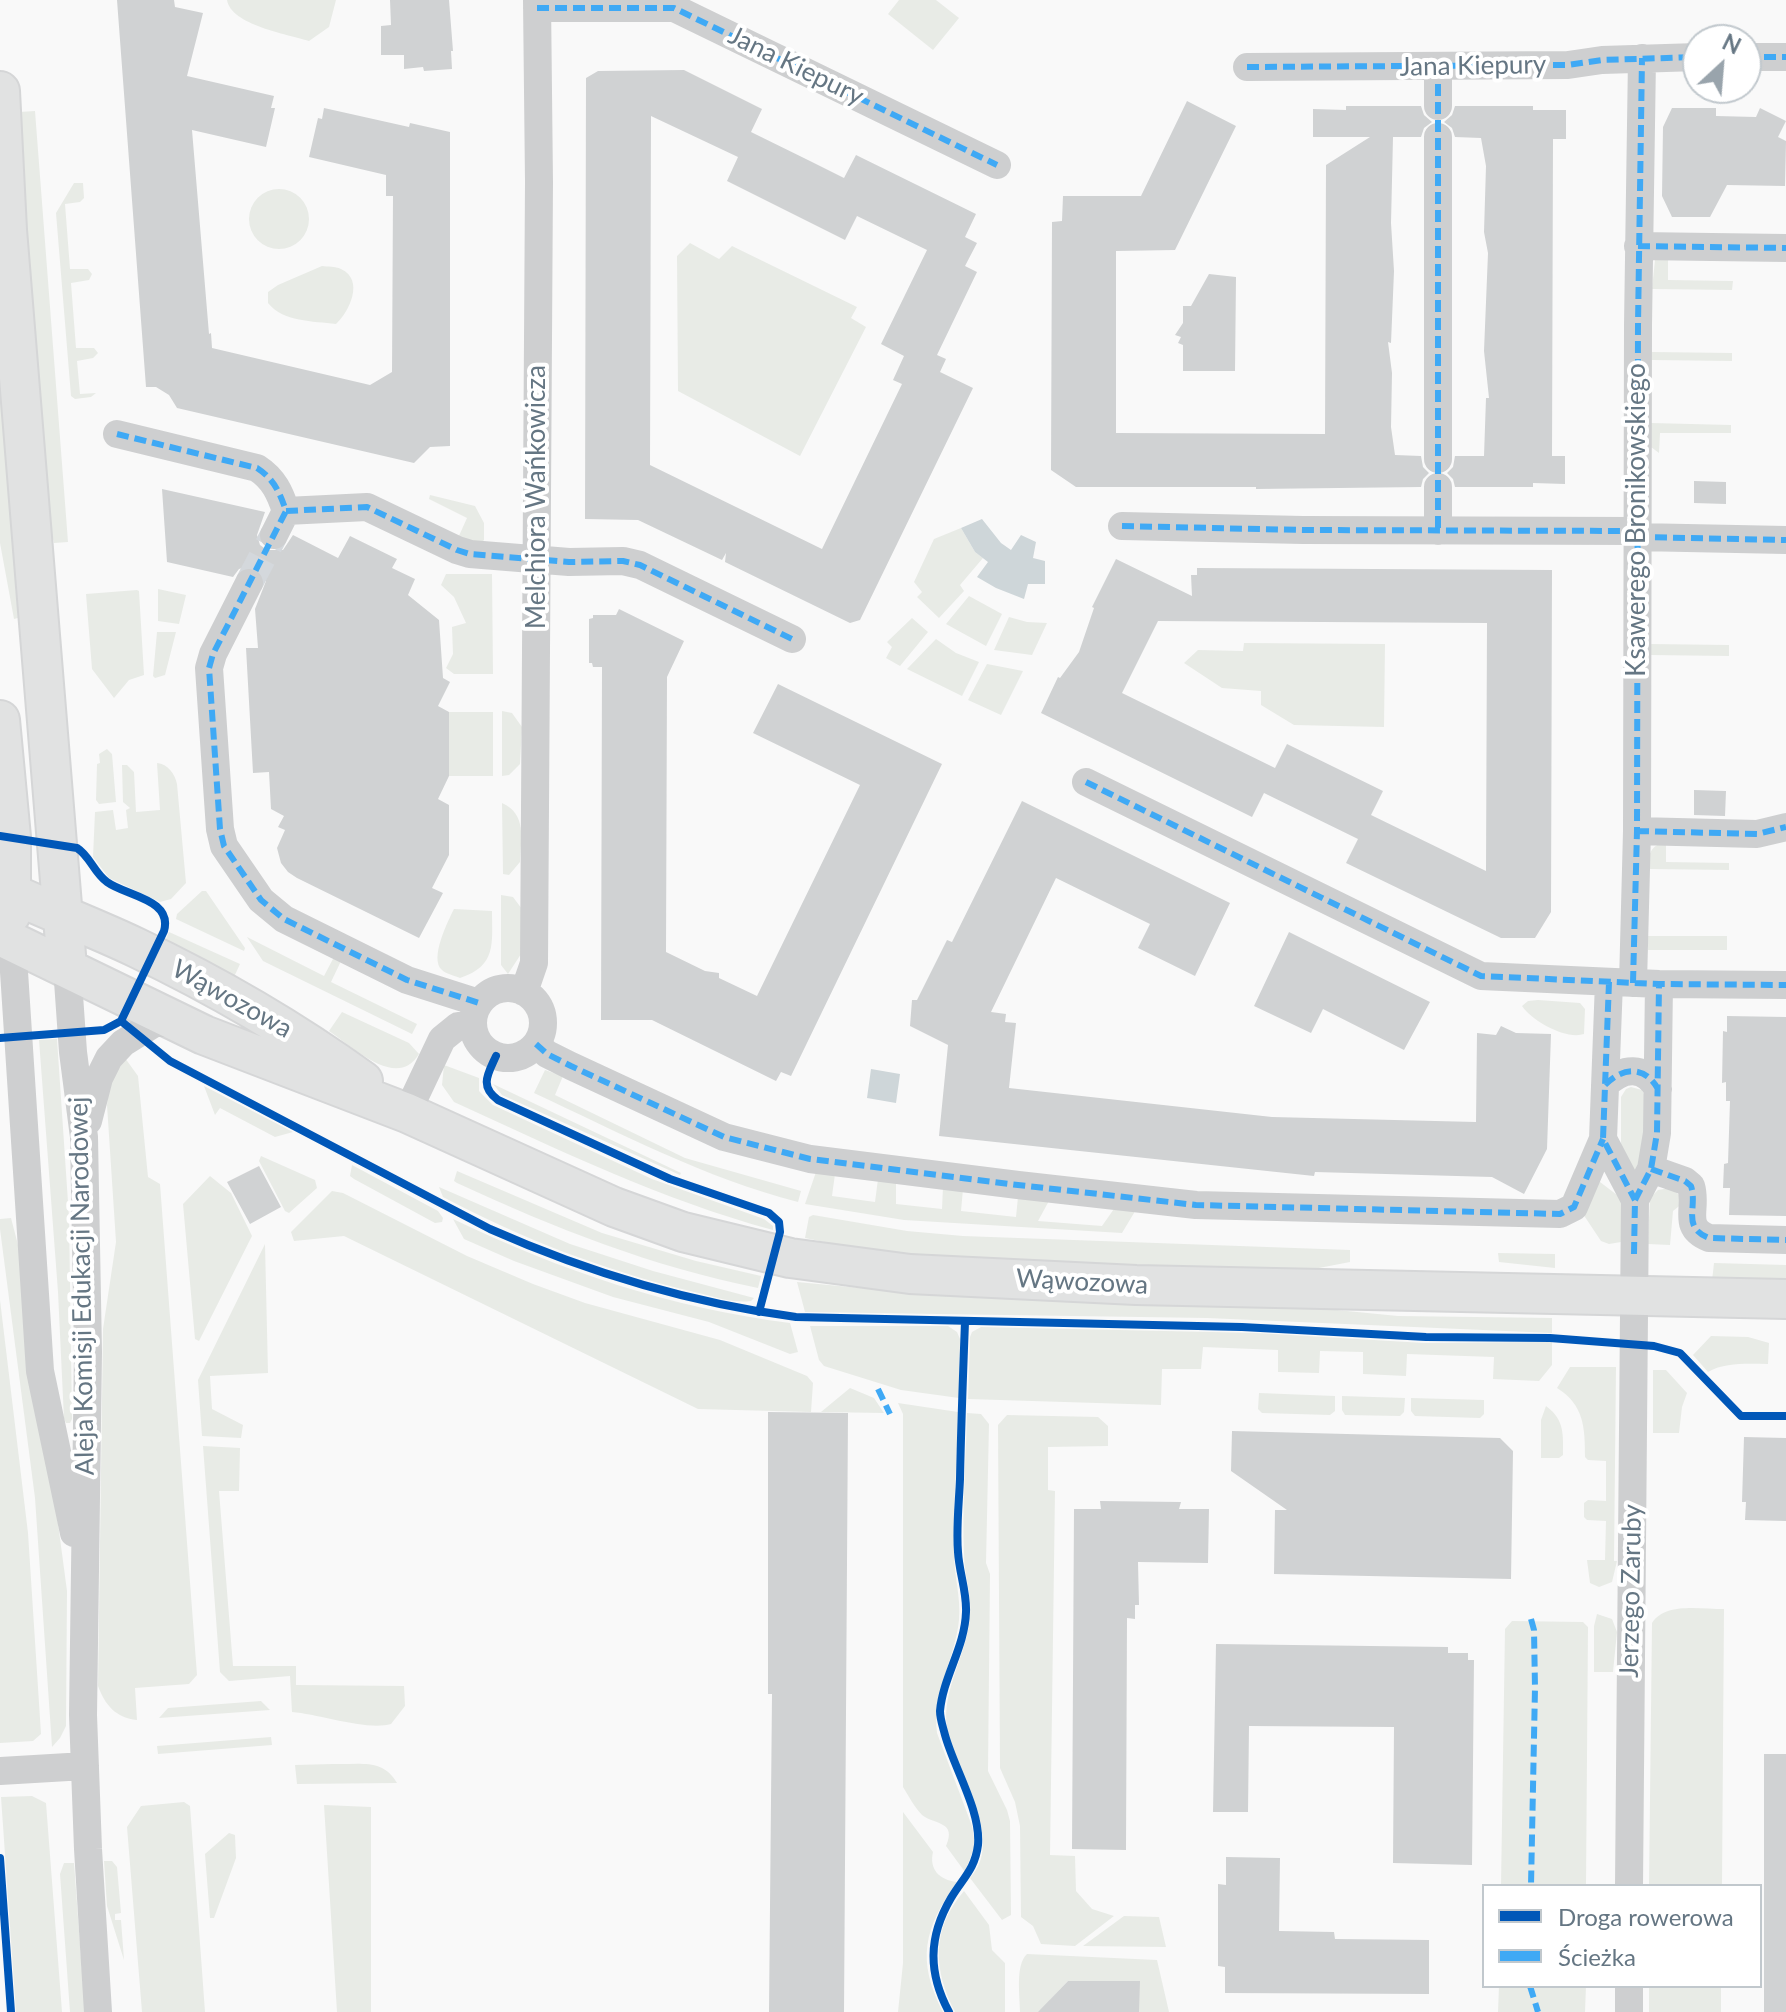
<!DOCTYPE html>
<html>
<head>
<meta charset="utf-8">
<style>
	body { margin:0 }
	#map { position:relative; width:1786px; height:2012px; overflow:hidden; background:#f9f9f9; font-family:Lato,sans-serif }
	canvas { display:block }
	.legend { position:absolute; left:1482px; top:1884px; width:280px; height:104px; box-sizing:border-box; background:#fff; border:2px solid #c1c8cd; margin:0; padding:10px 14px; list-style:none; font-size:24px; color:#657683 }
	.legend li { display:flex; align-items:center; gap:16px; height:40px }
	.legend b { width:40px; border:2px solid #c1c8cd }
	.north { position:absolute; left:1682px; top:24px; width:80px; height:80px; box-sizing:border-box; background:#fff; border:2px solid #c1c8cd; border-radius:50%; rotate:26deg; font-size:22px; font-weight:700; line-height:32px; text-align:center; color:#657683 }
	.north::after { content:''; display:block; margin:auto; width:28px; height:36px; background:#99a4ac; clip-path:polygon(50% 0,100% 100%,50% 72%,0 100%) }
</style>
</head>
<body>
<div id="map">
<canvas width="1786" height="2012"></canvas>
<ul class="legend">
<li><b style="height:10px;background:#0057b8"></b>Droga rowerowa</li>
<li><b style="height:10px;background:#3fa9f5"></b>Ścieżka</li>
</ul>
<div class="north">N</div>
</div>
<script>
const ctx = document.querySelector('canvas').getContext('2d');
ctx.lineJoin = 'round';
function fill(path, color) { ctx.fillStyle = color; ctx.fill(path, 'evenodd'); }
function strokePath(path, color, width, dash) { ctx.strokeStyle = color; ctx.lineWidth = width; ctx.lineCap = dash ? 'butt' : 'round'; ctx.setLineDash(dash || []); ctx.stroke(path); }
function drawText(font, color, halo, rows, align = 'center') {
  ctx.font = font + ' Lato,sans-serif'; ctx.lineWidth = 8; ctx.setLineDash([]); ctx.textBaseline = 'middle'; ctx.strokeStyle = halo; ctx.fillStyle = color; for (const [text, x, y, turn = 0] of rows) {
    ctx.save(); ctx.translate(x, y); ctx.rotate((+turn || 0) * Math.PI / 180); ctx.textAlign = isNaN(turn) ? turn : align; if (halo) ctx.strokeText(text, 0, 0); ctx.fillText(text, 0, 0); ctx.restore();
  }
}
const green = new Path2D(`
	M227,0H336L329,27L309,41C287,34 231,25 227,0Z
	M899,0H936L959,18L933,50L888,14Z
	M35,111L68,542L54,543L48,517L25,229L19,112Z
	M74,183H83L84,198L80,202L65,204L70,269H88L92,274L89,280L71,283L76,348H94L98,353L93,358L77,361L80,394L96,393L91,397L75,399L71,396L56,213Z
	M249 219a30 30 0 1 1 60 0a30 30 0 1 1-60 0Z
	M690,243L719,259L732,246L857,307L851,318L866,327L800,456L678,391L677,256Z
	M1655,260H1668V280L1733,281L1732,290L1652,289Z
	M322,266C328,267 335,266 341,269C365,280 349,312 336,324C313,321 283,322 268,303V292L278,285Z
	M1652,352L1732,353V361L1652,360Z
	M0,385L18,618L14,619L0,543Z
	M1651,423L1731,425V433H1660L1659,453L1651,447Z
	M430,495L475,506L484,523V540L480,545L458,538L467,518L429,499Z
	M961,528L975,552L983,558L960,585L964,591L939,618L917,597L922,592L914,582L934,539Z
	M446,574H492L493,674H454L446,668L453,654L452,627L466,623L454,597L441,585Z
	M158,589L186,595L179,624L158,621Z
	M137,590L139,591L144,675L129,680L114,698L92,669L86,594Z
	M969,596L1002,614L986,646L946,624Z
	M1009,617L1027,622L1047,623L1032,655L994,650Z
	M912,618L928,632L900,666L886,658L892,647L887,642Z
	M157,632H176L165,675L155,678L153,676Z
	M936,639L956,653L979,662L962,696L907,669Z
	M1244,643L1385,644L1384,727L1294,725L1261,705V691L1222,688L1184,663L1198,650L1243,651Z
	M1650,644L1729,645V656L1650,655Z
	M987,664L1023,671L1001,715L968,700Z
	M502,711L512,713L522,727L520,764L509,775L502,776Z
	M449,712H493V776H449Z
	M107,749L112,754L116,802L99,804L96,800L97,764L100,763L99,754Z
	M157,763C168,764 175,774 177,784L186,883L171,899L160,902L109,878L93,857L95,812L113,810L116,830L128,828L126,810L130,808L123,802L122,765H127L134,772L136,812L160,810Z
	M502,803C527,814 521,839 520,862L509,875L503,874Z
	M1666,842V862L1729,863V870L1648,869C1648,855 1650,845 1666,842Z
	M202,891H206L245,948L244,951L176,919L177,914Z
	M501,895L513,897L522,909L521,954L508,974L501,965Z
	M454,909L492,911C492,943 497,966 460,978C456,976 446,974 442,970C429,959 448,921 454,909Z
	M169,932L240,964L234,977L165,941Z
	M1648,936H1727V950H1648Z
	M247,937L324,976L334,957L341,961L331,982L417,1024L412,1034L263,961Z
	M1538,1000L1580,1003L1585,1009L1584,1034C1566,1040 1532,1021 1522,1006L1528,1001Z
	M342,1012L409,1043L419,1054C397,1091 352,1046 329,1031Z
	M57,1039L69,1217L72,1419L70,1423H66L64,1419L58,1292L39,1040Z
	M125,1058L138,1076L148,1177L160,1184L197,1675L189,1684L135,1688L137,1720C116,1718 105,1705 98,1686L103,1329L116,1242L107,1105L109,1086Z
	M444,1065L479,1078V1091L493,1105L652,1179L764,1219L773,1226V1230C662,1200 559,1150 454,1102L442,1085Z
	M545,1070L563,1076L555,1095L685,1158L801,1191L798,1202C705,1178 620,1133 534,1093Z
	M493,1084L681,1173L680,1175L502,1095Z
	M204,1086L293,1132L275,1137L220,1108L215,1115Z
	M1631,1087L1642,1090L1645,1096V1163L1641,1177L1621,1158V1097L1626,1089Z
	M261,1156L315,1180L317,1188L289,1213L285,1211L259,1161Z
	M352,1165L438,1211L443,1218L442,1222L435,1223L354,1179L350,1176Z
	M457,1171L602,1233L696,1261L761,1276L758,1288C653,1267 554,1228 457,1183L454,1181Z
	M816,1172L835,1174L832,1196L875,1202L878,1179L896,1181V1204L942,1209L943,1187L963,1189L961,1211L1016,1217L1018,1197L1050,1199L1038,1221L1102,1226L1116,1206L1137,1208L1122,1233L904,1220L805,1204Z
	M210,1176L231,1193L252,1236L199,1341L195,1339L183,1204Z
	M1600,1182L1621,1198V1242L1609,1244L1601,1241L1583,1214L1596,1184Z
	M439,1187L570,1244L653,1271L754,1298L751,1301C732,1304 709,1295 690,1291C603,1270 523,1239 443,1197Z
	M1670,1188L1682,1197L1683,1203L1673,1211L1670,1245L1648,1244L1650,1198L1658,1190Z
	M332,1191L343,1193L467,1256L533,1284L585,1303L720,1340L807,1376L813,1383L811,1412L698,1409L344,1236L294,1241L291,1232Z
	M813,1215L907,1231L963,1236L1350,1250V1262L1293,1273L925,1258L868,1251L805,1238L809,1217Z
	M11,1218L24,1268L67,1591L66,1726L60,1738L52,1747L35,1498L0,1229V1219Z
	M453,1219C561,1271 671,1308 790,1323L798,1352L790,1354L709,1322L613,1297L514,1261L464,1239Z
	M265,1244L268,1373L210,1376L212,1409L243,1425L241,1438L202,1436L198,1380Z
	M1498,1253L1555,1254V1268L1499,1262Z
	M1714,1263L1786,1265V1283L1712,1281Z
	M797,1282L945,1296L1306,1307L1398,1316L1552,1318V1333L1207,1318L805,1312Z
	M0,1300L28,1533L41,1734L33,1741L0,1743Z
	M810,1326H948L957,1332L960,1339L959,1398L901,1390L824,1366L819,1360Z
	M981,1327L1257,1333L1424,1343L1552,1342V1365L1539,1381L1493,1379L1494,1357L1407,1354L1406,1376L1363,1374V1352L1320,1351L1319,1373L1278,1372V1350L1203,1347L1201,1369H1162L1161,1405L968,1399L970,1337L972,1332Z
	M1711,1336L1748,1337L1769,1343L1768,1364C1747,1364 1726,1362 1708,1372L1693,1355Z
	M1570,1367H1616L1614,1561H1617L1612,1582L1599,1587L1590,1583L1587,1560H1605L1606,1521L1587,1520L1584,1517V1503L1588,1500L1606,1501V1461L1588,1460L1585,1457C1585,1427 1584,1405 1557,1388Z
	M1653,1370H1666L1687,1393L1682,1407L1679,1433H1653Z
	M850,1388L874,1398L884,1413L821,1412Z
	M1259,1393L1335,1396V1411L1330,1415L1262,1413L1258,1409Z
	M1342,1396L1405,1398L1404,1412L1400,1416L1345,1415L1342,1410Z
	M1411,1398L1484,1400V1414L1480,1418L1415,1416L1411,1411Z
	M898,1403L958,1412C957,1459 953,1506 954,1553C954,1576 961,1597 959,1620C955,1659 932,1693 937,1733L972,1826L975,1845L965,1872L946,1846C957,1821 935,1825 922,1815C915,1808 908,1795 903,1787V1414Z
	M1546,1406C1565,1420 1563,1435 1563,1455L1559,1458H1541V1420Z
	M967,1413L981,1414L989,1424L986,1563L990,1574L988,1771L1007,1810L1010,1821L1011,1915L1002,1920L970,1878C1007,1839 954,1772 947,1728C941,1689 968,1654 970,1615C972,1594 964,1575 964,1554C962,1508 966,1460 967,1413Z
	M1007,1415L1098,1417L1108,1426V1446L1048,1447V1490L1055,1491L1050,1855L1075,1856L1076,1891L1092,1909L1114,1916L1075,1946L1041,1944L1033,1926L1021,1917L1020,1826L1015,1802L1000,1768L998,1425Z
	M203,1446L240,1448L239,1491H219L233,1666H296V1685L404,1686L405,1706L391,1724C367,1731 319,1714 292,1712L290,1676L229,1681L220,1672Z
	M1724,1609L1722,1886H1649L1652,1623C1665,1602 1700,1609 1724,1609Z
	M1597,1614L1612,1619L1617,1632L1613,1672H1594V1626Z
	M1512,1621L1583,1622L1588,1627L1586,1886H1501L1505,1629Z
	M261,1701L270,1710L159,1718L168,1708Z
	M271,1737L272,1745L158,1754L157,1746Z
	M333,1764C359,1765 383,1758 397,1783L297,1784L295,1765Z
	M32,1796L46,1803L62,2012H16L1,1797Z
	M184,1802L190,1806L205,2012H142L127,1827L141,1806Z
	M324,1805L371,1807V2012H337Z
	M903,1812L933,1852C929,1869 939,1880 957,1882C924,1928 916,1960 943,2012H898L903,1963Z
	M229,1833L235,1835L236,1858L214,1918H210L205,1854Z
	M104,1861H112L117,1867L121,1913L115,1914V1920H121L124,1960L107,1906Z
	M64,1863H74L85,2012H70L60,1874Z
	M964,1891L989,1925L992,1950L1005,1963V2012H955C933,1970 931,1929 964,1891Z
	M1124,1916L1159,1917L1166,1947L1083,1946Z
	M1027,1954L1157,1960L1169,2012H1139V1981H1068L1050,2000V2012H1020C1020,1996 1015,1965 1027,1954Z
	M1499,1986H1586L1585,2012H1498Z
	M1649,1986H1721V2012H1649Z`);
const water = new Path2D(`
	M982,519L1001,543L1011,550L1021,535L1036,542L1033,558L1045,561V584H1028L1024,599L996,588L977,577L988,562L975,552L961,528Z
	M871,1069L900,1074L896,1103L867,1098Z`);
const building = new Path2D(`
	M117,0H174L175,7L203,13L187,76L274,96L271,108H275L266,147L192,130L209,334L211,333L212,348L370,385L392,372L393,196H386V175L309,157L318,118L322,119L324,108L409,127L410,123L450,132V446L430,447L414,463L177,408L169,395L156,387H146Z
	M390,0H449L453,51H451L452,69L424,71L423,67L404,69V55H381V26L391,25Z
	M684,70L762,109L751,132L810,161L844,178L856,155L976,214L965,237L977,243L965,266L977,272L937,355L946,359L940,372L973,388L860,620L850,623L725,562L726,553L722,560L638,520L585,519L586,78L598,71ZM651,116L738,157L727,181L845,240L857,216L927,250L881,344L904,356L893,380L902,384L822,549L650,465Z
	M1187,101L1236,126L1175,250L1116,251V433L1325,434L1326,165L1370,137H1313V109L1346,110V106H1421L1424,115L1432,122L1424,128L1421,137H1393L1391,223L1394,271L1391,343L1388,342L1392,373L1391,427L1395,455L1421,456L1423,467L1429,473L1423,479L1421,487L1256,489V487H1076L1051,470L1052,222L1062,221L1063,196H1141Z
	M1455,106H1533V110H1566V139H1553L1552,456H1565V484L1533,483V487H1455L1453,479L1447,473L1453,467L1455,456H1484L1486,398H1489L1484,351L1488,253L1484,232L1486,166L1481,138L1455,137L1452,128L1444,122L1452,115Z
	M1672,108H1716V116L1756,117L1760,108L1786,121L1778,137L1786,141L1785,186L1727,185L1710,217H1672L1662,196L1663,127Z
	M1209,274L1236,277L1235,371H1183V345L1178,343L1181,337L1175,335L1183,323V306H1191Z
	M1694,481L1726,482V504L1694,503Z
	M162,489L265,512L257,535L260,545L267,550H283L293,535L338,558L350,536L397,559L392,568L415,579L408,595L439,620L443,678L450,682L438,706L449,712V776L438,799L449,805V855L432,888L443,893L419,938L297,878L288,872L281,863L277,848L285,830L278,827L284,816L271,809L269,772L253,773L246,648H258L255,609L266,581L257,568L249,566L239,569L233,577L167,562Z
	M1116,559L1192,596L1191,575H1197V568L1552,570L1551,912L1535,938H1501L1346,863L1358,839L1264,793L1252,817L1041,713L1058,677L1060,678L1079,652L1094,608L1092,607ZM1158,621L1487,623L1486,871L1371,815L1383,791L1287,744L1275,768L1122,693Z
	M619,609L684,641L667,677L666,952L705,971L719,973V978L757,996L860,785L753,733L778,684L942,764L791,1076L781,1072L776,1081L652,1020H601L602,667H593L592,663H589V619L593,618V615H616Z
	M1694,790L1726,791L1725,816L1694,815Z
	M1022,801L1230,903L1195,976L1138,948L1150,924L1056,878L991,1012L1006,1014L1005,1022L1016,1023L1009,1088L1272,1117L1476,1122L1477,1033L1496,1035L1501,1026L1516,1033L1551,1034L1547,1149L1524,1194L1492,1177L1315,1172L1314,1176L939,1136L948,1045L910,1026L912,1000H917L947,940L952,942Z
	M1289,932L1430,1002L1404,1050L1323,1009L1311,1033L1254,1006Z
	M1727,1016L1786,1017V1216L1729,1215L1730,1188H1723L1724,1164L1728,1163L1730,1101H1726V1082L1722,1083L1723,1031L1727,1032Z
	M259,1166L281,1207L250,1224L227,1182Z
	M768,1412L848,1413L844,2012H769L772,1694H768Z
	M1232,1431L1500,1438L1513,1451L1511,1579L1274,1574L1275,1510H1287L1231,1471Z
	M1744,1437L1786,1438V1521L1745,1520L1746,1502H1742Z
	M1100,1501L1181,1502L1179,1509H1209L1208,1563L1138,1562L1139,1605H1135V1619L1127,1618L1126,1850L1072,1849L1074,1509H1101Z
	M1216,1644L1448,1647V1653H1468V1660H1474L1472,1865L1393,1863L1394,1727L1249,1726L1248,1812H1213Z
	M1764,1754H1786V2012H1764Z
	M1226,1857L1280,1858L1279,1931L1334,1932L1335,1939L1429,1940V1994L1225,1993V1967L1218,1966V1884L1226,1885Z
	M1068,1981H1140L1139,2012H1038Z`);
const streetTunnel = new Path2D(`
	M249,583L274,535`);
const street = new Path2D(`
	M537,8H674L997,165
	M1746,57H1786
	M1438,66V106
	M1247,67L1568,65L1602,60L1698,57
	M1438,137V459
	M1638,246L1786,248
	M117,434L257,468C274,479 280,493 286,511L274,535
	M286,511L367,507L457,550L470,554L569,562L623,561L640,565L792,639
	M1122,526L1303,530L1637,531
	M1438,531V487
	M1637,537L1786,540
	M249,583L213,654L209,668L220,829L224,846L261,900L284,919L407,980L479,1003
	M1086,782L1481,976L1659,984L1786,985
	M1637,831L1757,834L1786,827
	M12,941L40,1371L74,1533
	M67,967L73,1052L84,1137L88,1352L83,1715L88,1849L98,2012
	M1609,982L1603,1139L1635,1200
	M1633,983L1637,831L1638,325L1642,58
	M473 1023a35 35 0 1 1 70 0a35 35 0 1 1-70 0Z
	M524,992L534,963L539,182L537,0
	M536,1044L547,1054L571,1066L724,1137L810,1159L1018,1185L1196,1205L1560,1214L1574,1207L1603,1139
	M1605,1085C1623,1067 1644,1065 1658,1089
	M407,1113L442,1039L458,1026L473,1027
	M88,1121L99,1078L109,1058L123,1043L155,1023H180
	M1651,1169L1685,1181L1691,1186C1698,1208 1681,1227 1709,1238L1786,1240
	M0,1771L85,1766
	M1629,1886L1635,1200L1651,1169L1657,1133L1659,984
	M1629,1986V2012`);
const secondary = new Path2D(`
	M0,91L7,230L67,967
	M0,720L11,837V914
	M0,888C44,909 91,926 135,947C215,985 291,1029 363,1081
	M0,936L204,1035L407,1113L614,1207L683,1232L790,1258L910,1274L1136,1285L1786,1299`);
const quiet = new Path2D(`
	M537,8H674L997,165
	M1746,57H1786
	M1438,66V531
	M1247,67L1568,65L1602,60L1698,57
	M1638,246L1786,248
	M117,434L257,468C274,479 280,493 286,511L213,654L209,668L220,829L224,846L261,900L284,919L407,980L479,1003
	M286,511L367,507L457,550L470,554L569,562L623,561L640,565L792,639
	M1122,526L1303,530L1637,531
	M1637,537L1786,540
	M1086,782L1481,976L1659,984L1786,985
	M1637,831L1757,834L1786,827
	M1609,982L1603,1139L1635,1200
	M1633,983L1637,831L1638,325L1642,58
	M536,1044L547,1054L571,1066L724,1137L810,1159L1018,1185L1196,1205L1560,1214L1574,1207L1603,1139
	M1605,1085C1623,1067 1644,1065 1658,1089
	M1651,1169L1685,1181L1691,1186C1698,1208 1681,1227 1709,1238L1786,1240
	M1634,1254L1635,1200L1651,1169L1657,1133L1659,984
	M878,1389L890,1414
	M1531,1619L1534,1630L1535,1688L1531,1886
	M1530,1986L1538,2012`);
const cycleway = new Path2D(`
	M0,836L77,848C90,856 94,873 107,882C126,896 173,899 164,931L121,1021
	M0,1038L104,1030L121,1021L170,1061L490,1229C587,1272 691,1303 796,1317L1242,1327L1426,1337L1550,1338L1654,1346L1680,1353L1741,1416H1786
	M496,1056C488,1074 479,1086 498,1100L670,1179L769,1213L779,1222L780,1232L759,1312
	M0,1858L11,2012
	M949,2012C928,1973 928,1937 951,1898C963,1878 975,1869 978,1845C981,1811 954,1768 945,1735C943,1727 940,1719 940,1711C943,1677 965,1647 966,1612C967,1592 959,1572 958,1552C956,1528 959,1503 960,1479C961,1427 963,1374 965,1322`);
const streetNames = [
	["Jana Kiepury",796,66,26],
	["Jana Kiepury",1473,66,-1],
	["Melchiora Wańkowicza",537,497,-90],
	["Ksawerego Bronikowskiego",1637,520,-90],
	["Wąwozowa",232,999,29],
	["Wąwozowa",1082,1282,3],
	["Aleja Komisji Edukacji Narodowej",82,1286,-91],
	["Jerzego Zaruby",1631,1591,-89]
];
fill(green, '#e8ebe6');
fill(water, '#ced6d9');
fill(building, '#d0d2d3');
strokePath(streetTunnel, '#d4d8dc', 28, [28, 14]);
strokePath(secondary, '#d5d6d7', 42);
strokePath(street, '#cecfd0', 28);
strokePath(secondary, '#e1e2e2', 38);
strokePath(quiet, '#3fa9f5', 6, [12, 6]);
strokePath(cycleway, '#0057b8', 8);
drawText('26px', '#657683', '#fff', streetNames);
</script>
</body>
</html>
